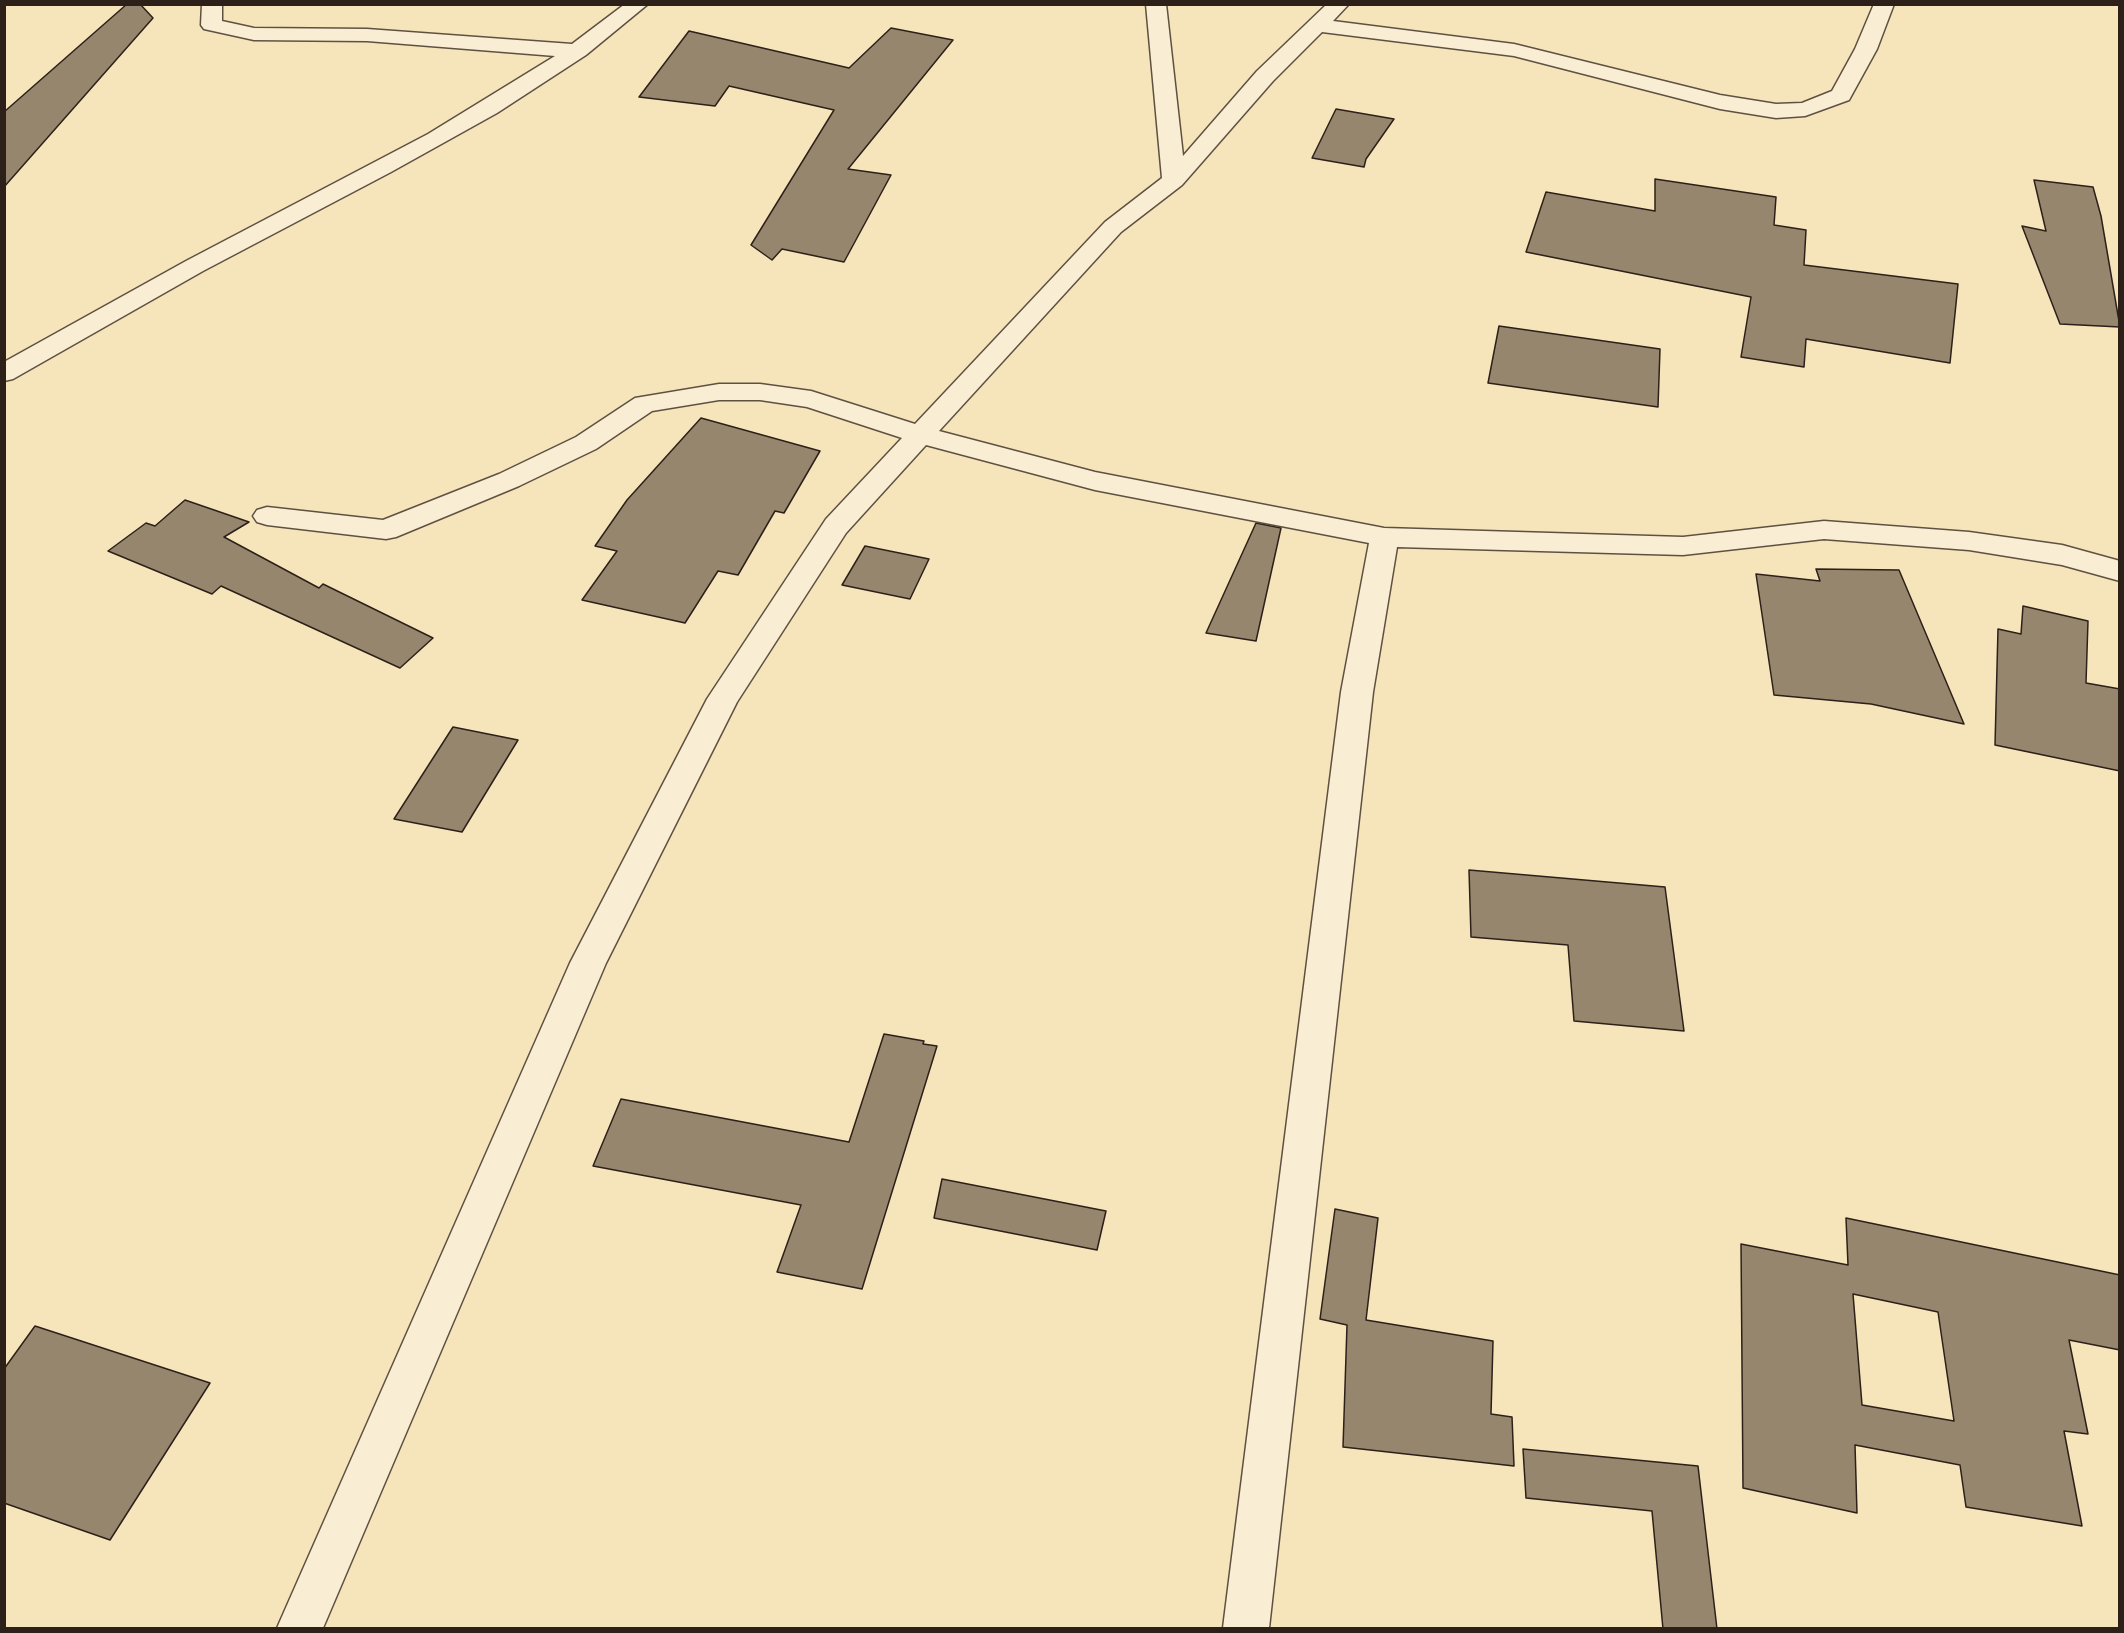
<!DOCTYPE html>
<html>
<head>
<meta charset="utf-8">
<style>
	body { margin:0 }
	#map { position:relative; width:2124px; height:1633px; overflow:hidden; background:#f6e4bb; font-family:"Gentium Book Plus",serif }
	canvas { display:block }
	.frame { position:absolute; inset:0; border:6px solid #2d2019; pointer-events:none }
</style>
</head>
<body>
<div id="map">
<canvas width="2124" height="1633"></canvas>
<div class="frame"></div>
</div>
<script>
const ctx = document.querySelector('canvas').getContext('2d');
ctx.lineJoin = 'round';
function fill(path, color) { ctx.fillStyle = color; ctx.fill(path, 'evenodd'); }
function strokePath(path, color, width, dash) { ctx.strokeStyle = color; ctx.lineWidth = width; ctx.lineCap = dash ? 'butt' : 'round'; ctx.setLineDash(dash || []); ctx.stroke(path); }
const building = new Path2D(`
	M127,4H140L153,18L4,187V112Z
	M891,28L953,40L848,169L891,175L844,262L782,249L772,260L751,245L834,110L729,86L715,106L639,97L689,31L849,68Z
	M1336,109L1394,119L1366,159L1364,167L1312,158Z
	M1655,179L1776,197L1774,225L1806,230L1804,265L1958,284L1950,363L1806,339L1804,367L1741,357L1751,297L1526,252L1546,192L1655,211Z
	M2034,180L2093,187L2101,216L2120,327L2060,324L2022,226L2046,231Z
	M1499,326L1660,349L1658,407L1488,383Z
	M701,418L820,451L784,513L775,511L738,575L718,571L685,623L582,600L617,551L595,546L627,500Z
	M185,500L249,522L224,537L319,588L323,584L433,638L400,668L221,586L212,594L108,551L146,523L155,526Z
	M1256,523L1281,528L1256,641L1206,633Z
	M865,546L929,559L910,599L842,585Z
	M1816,569L1899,570L1964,724L1871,704L1774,695L1756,574L1820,581Z
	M2023,606L2088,621L2086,683L2120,689V771L1995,745L1998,629L2021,634Z
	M453,727L518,740L462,832L394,819Z
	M1469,870L1665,887L1684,1031L1574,1021L1568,945L1471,937Z
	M884,1034L924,1041L923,1044L937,1046L862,1289L777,1272L801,1205L593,1166L621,1099L849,1142Z
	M942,1179L1106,1211L1097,1250L934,1218Z
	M1335,1209L1378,1218L1366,1320L1493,1341L1491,1414L1512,1417L1514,1466L1343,1447L1347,1325L1320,1319Z
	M1846,1218L2120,1275V1350L2069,1340L2088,1434L2064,1431L2082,1526L1966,1507L1960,1465L1855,1445L1857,1513L1743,1488L1741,1244L1848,1265ZM1853,1294L1938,1312L1954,1421L1862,1405Z
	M35,1326L210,1383L110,1540L4,1503V1369Z
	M1523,1449L1698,1466L1717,1629H1663L1652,1511L1526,1498Z`);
const minor = new Path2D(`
	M202,4H222V21L254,28L367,29L572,44L625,4H648L586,55L497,113L391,172L203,271L13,379L4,381V362L186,261L428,134L555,56L367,41L254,40L204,29L201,25Z
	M1146,4H1166L1183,156L1257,71L1327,4H1349L1333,21L1514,44L1720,95L1776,104L1802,103L1832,91L1855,49L1874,4H1894L1877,49L1849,100L1805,116L1776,118L1720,109L1514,56L1322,32L1273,81L1182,185L1121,232L939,431L1095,472L1384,528L1683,537L1824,521L1969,532L2062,545L2120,561V581L2062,565L1969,550L1824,539L1683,555L1397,547L1373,692L1269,1628H1223L1341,692L1369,543L1095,490L926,445L846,533L737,702L606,963L323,1628H277L570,963L707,699L826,519L902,438L807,407L760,400H719L652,411L596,449L519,486L396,537L386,539L267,525L257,522L253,516L257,510L267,507L383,520L499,474L576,437L635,398L719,384H760L811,391L915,424L1105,222L1162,178Z`);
fill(building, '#96866d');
strokePath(building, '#2d2019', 1.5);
strokePath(minor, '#5f5142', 3);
fill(minor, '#f9edd3');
</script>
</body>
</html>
